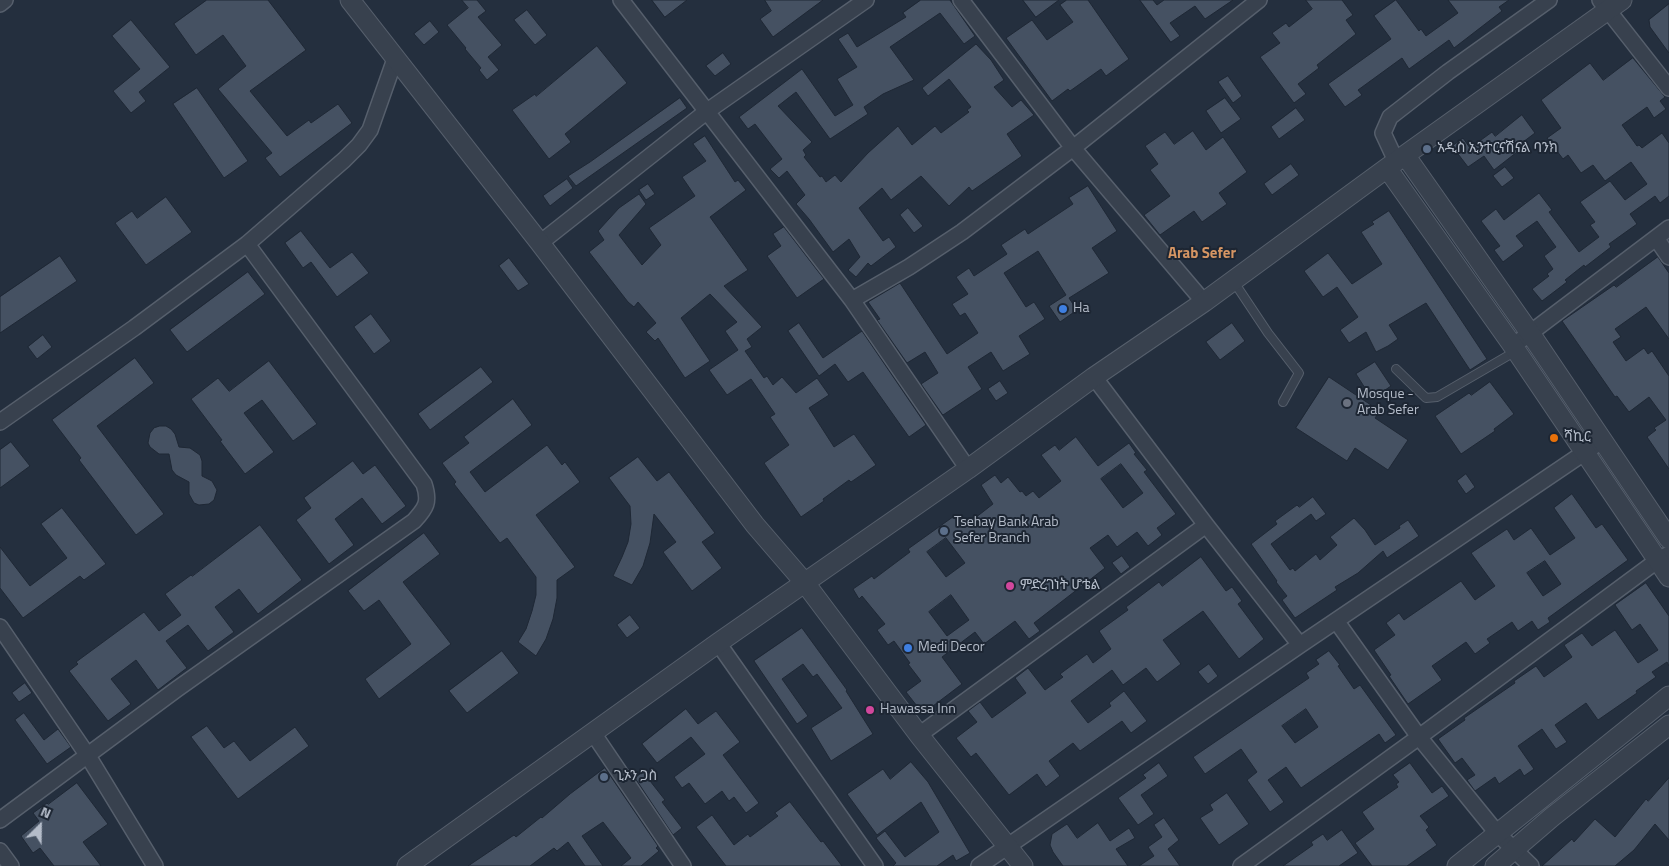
<!DOCTYPE html>
<html>
<head>
<meta charset="utf-8">
<style>
	body { margin:0 }
	#map { position:relative; width:1669px; height:866px; overflow:hidden; background:#242f3e; font-family:"Titillium Web",sans-serif }
	canvas { display:block }
	.north { position:absolute; left:15px; top:801px; width:50px; height:50px; -webkit-text-stroke:4px #1d2633; paint-order:stroke; rotate:23deg; font-size:14px; font-weight:700; line-height:20px; text-align:center; color:#b4bcc9 }
	.north::after { content:''; display:block; margin:auto; width:18px; height:22px; background:#b4bcc9; clip-path:polygon(50% 0,100% 100%,50% 72%,0 100%) }
</style>
</head>
<body>
<div id="map">
<canvas width="1669" height="866"></canvas>
<div class="north">N</div>
</div>
<script>
const ctx = document.querySelector('canvas').getContext('2d');
ctx.lineJoin = 'round';
function fill(path, color) { ctx.fillStyle = color; ctx.fill(path, 'evenodd'); }
function strokePath(path, color, width, dash) { ctx.strokeStyle = color; ctx.lineWidth = width; ctx.lineCap = dash ? 'butt' : 'round'; ctx.setLineDash(dash || []); ctx.stroke(path); }
function drawText(font, color, halo, rows, align = 'center') {
  ctx.font = font + ' "Titillium Web","Noto Sans Ethiopic",sans-serif'; ctx.lineWidth = 4; ctx.setLineDash([]); ctx.textBaseline = 'middle'; ctx.strokeStyle = halo; ctx.fillStyle = color; for (const [text, x, y, turn = 0] of rows) {
    ctx.save(); ctx.translate(x, y); ctx.rotate((+turn || 0) * Math.PI / 180); ctx.textAlign = isNaN(turn) ? turn : align; if (halo) ctx.strokeText(text, 0, 0); ctx.fillText(text, 0, 0); ctx.restore();
  }
}
const building = new Path2D(`
	M207,0H268L306,50L250,91L287,136L309,120L311,123L338,104L352,123L280,177L265,158L272,153L218,89L246,66L223,35L196,55L174,24Z
	M462,0H477L486,11L478,17L502,45L488,57L499,70L487,80L479,70L481,68L465,49L466,48L447,25L468,8Z
	M652,0H687L665,17Z
	M765,0H823L773,37L760,19L771,11Z
	M921,0H950L975,36L964,44L940,13L890,47L914,80L883,94L864,107L868,114L830,139L796,92L778,106L812,142L803,150L806,155L804,157L820,177L822,176L826,182L835,175L841,182L868,153L898,126L912,145L935,126L941,133L969,112L967,110L971,107L949,79L928,96L922,88L976,44L991,60L1004,80L994,87L1012,107L1021,100L1034,115L1007,134L1022,156L972,191L969,187L949,206L921,176L891,200L882,188L859,208L883,241L889,237L896,247L871,266L868,263L856,277L848,270L860,257L849,239L833,252L809,219L796,204L805,195L787,171L779,178L770,169L782,159L755,124L748,129L739,117L802,69L835,116L853,105L837,79L857,67L838,39L848,33L857,47L906,17L903,13Z
	M1023,0H1059L1036,17Z
	M1067,0H1088L1129,59L1106,76L1101,69L1070,91L1068,89L1052,101L1006,38L1032,20L1047,40L1073,22L1060,5Z
	M1140,0H1153L1157,5L1164,0H1233L1205,19L1195,6L1170,23L1180,36L1171,42Z
	M1306,0H1342L1353,15L1346,20L1356,34L1317,65L1319,68L1298,84L1306,94L1294,103L1260,57L1280,43L1272,33L1286,23L1289,27L1312,9Z
	M1396,0L1419,31L1421,29L1426,36L1458,13L1448,0H1509L1499,7L1502,11L1454,48L1449,40L1409,69L1402,58L1358,90L1362,95L1345,107L1328,84L1391,39L1374,16Z
	M1669,4V53L1650,27L1649,20Z
	M527,10L547,35L535,45L514,20Z
	M131,20L170,67L139,92L146,101L131,113L113,91L140,69L112,36Z
	M430,21L439,32L424,45L414,34Z
	M597,46L627,83L565,134L571,142L549,159L512,110L535,94L536,96Z
	M723,53L731,64L715,76L706,66Z
	M1633,58L1665,97L1660,101L1666,109L1654,118L1647,107L1622,125L1637,146L1639,145L1642,148L1662,133L1669,143V196L1660,203L1655,196L1630,214L1637,224L1609,244L1611,247L1585,267L1584,265L1565,280L1567,282L1542,301L1532,289L1549,276L1547,274L1553,269L1544,256L1556,247L1537,221L1516,236L1524,246L1503,262L1494,250L1500,246L1481,221L1496,209L1504,220L1539,193L1552,210L1549,212L1579,252L1599,237L1590,225L1595,222L1580,202L1610,181L1625,200L1647,184L1631,162L1605,181L1593,165L1581,173L1568,155L1563,159L1547,138L1561,128L1541,100L1590,63L1603,80Z
	M1228,76L1242,96L1233,103L1218,82Z
	M197,88L248,161L224,178L173,104Z
	M680,98L687,108L576,186L568,176L590,162Z
	M1225,98L1241,119L1221,133L1206,111Z
	M1296,108L1305,120L1279,139L1271,127Z
	M1522,115L1535,133L1515,148L1517,152L1494,170L1484,156L1468,167L1452,146L1463,138L1470,148L1492,132L1495,136Z
	M1193,131L1206,150L1223,137L1247,172L1219,193L1227,204L1202,222L1194,211L1160,235L1144,215L1170,196L1150,170L1158,164L1145,146L1165,132L1174,144Z
	M705,136L735,182L738,180L746,190L710,217L748,270L724,286L762,327L747,339L752,347L745,351L764,378L767,376L773,385L782,377L796,393L817,378L829,395L809,408L834,447L854,434L876,465L851,482L849,480L823,499L824,501L801,517L764,463L789,445L770,417L775,414L751,379L727,395L709,370L738,350L725,331L737,322L710,294L681,318L710,361L685,378L658,338L655,341L646,332L656,323L638,302L634,307L628,302L589,252L604,240L598,231L619,208L639,194L646,204L619,235L642,265L661,245L649,228L695,196L682,177L706,161L693,144Z
	M1291,164L1299,175L1272,195L1264,184Z
	M1505,167L1514,178L1502,187L1493,176Z
	M567,179L573,188L550,206L543,196Z
	M648,184L655,194L646,200L639,190Z
	M1088,186L1117,231L1092,248L1109,273L1069,298L1077,310L1060,322L1049,306L1066,295L1038,251L1004,273L1026,307L1034,302L1045,319L1019,336L1030,354L1003,371L991,352L968,367L982,389L943,415L942,414L921,384L938,373L925,352L907,363L877,320L880,319L868,302L900,283L947,354L978,333L965,313L960,316L952,304L968,294L956,277L969,268L974,276L1007,254L1001,245L1025,229L1028,234L1073,204L1069,198Z
	M166,197L192,232L146,265L115,223L132,211L137,218Z
	M908,208L923,226L914,233L900,215Z
	M1389,211L1487,359L1470,370L1426,303L1389,325L1398,339L1388,346L1376,352L1366,332L1349,343L1340,330L1358,317L1337,287L1323,297L1304,271L1328,253L1352,284L1382,264L1361,232L1374,224L1372,222Z
	M784,227L824,279L797,298L767,256L781,246L773,234Z
	M301,231L330,268L352,252L369,273L337,297L311,262L303,268L285,243Z
	M60,256L77,281L0,333V297Z
	M1658,257L1669,273V339L1646,307L1615,329L1621,337L1613,342L1626,361L1644,348L1648,354L1652,351L1669,376V469L1647,437L1656,430L1654,428L1666,420L1649,397L1629,412L1617,396L1615,397L1562,321L1614,285L1616,287Z
	M509,258L529,284L518,291L499,266Z
	M248,272L265,294L187,352L170,330Z
	M371,314L391,341L374,354L354,327Z
	M799,323L823,358L862,331L926,425L909,437L863,372L848,382L835,364L819,376L788,331Z
	M1232,323L1245,341L1220,360L1206,342Z
	M43,335L52,347L37,359L28,347Z
	M135,358L154,383L97,426L164,514L136,535L79,460L81,458L52,420Z
	M269,361L317,424L293,441L262,400L244,413L274,452L245,474L220,441L222,440L191,399L218,378L229,391Z
	M1375,362L1391,386L1372,399L1356,374Z
	M481,367L493,382L430,430L418,414Z
	M1329,377L1380,411L1375,418L1408,440L1388,470L1355,448L1347,461L1296,428Z
	M1000,381L1008,393L996,401L988,389Z
	M1490,382L1514,414L1494,429L1495,431L1461,454L1435,416L1469,393L1471,395Z
	M513,399L532,425L470,472L485,492L547,445L562,465L565,462L580,482L536,515L575,567L557,580V598L553,619L546,639L536,656L518,642L526,629L532,611L536,595V577L507,538L500,543L454,484L456,482L442,463L469,443L464,437Z
	M160,426H166L171,429L175,434L179,447L190,448L200,455L202,461V476L212,481L217,490L214,500L209,504L199,505L194,503L189,494V482L176,475L172,470L169,454H159L150,447L148,443L150,433L154,428Z
	M1076,437L1098,466L1129,443L1136,453L1134,454L1147,470L1144,472L1176,514L1157,528L1162,535L1148,546L1137,532L1117,547L1108,535L1090,548L1105,568L1034,623L1040,631L1029,639L1015,621L984,644L975,632L942,657L962,684L933,706L935,708L924,715L906,692L921,681L908,664L910,663L894,641L888,645L877,630L885,624L862,596L859,599L853,589L872,576L874,579L910,552L908,549L957,514L966,525L993,504L981,485L995,475L1001,483L1008,477L1020,492L1022,491L1026,496L1033,491L1039,498L1061,481L1041,455L1055,445L1059,450ZM1121,464L1143,493L1123,508L1101,479ZM946,538L965,563L946,577L927,552ZM951,595L969,620L947,636L929,612Z
	M11,442L30,466L0,488V450Z
	M638,457L657,481L669,472L715,533L702,542L722,568L692,591L663,552L676,542L654,514L650,543L643,566L632,585L613,576L622,557L628,542L631,524L630,506L609,478Z
	M353,461L363,474L375,465L406,506L382,524L362,498L335,519L354,545L329,564L296,520L311,508L304,498Z
	M1466,474L1475,487L1466,494L1457,481Z
	M1572,494L1596,528L1602,524L1628,560L1548,618L1550,622L1538,630L1532,621L1518,631L1512,622L1487,639L1490,643L1475,654L1466,642L1432,666L1442,680L1408,704L1389,676L1391,675L1374,650L1395,635L1386,623L1399,613L1404,620L1461,581L1475,600L1495,586L1471,553L1507,529L1514,540L1531,528L1550,555L1575,538L1554,508ZM1545,561L1561,584L1543,596L1527,573Z
	M1313,497L1326,514L1316,521L1311,514L1271,544L1290,570L1293,568L1295,571L1316,554L1320,560L1337,545L1330,537L1354,518L1365,530L1375,545L1400,528L1399,526L1408,520L1419,536L1387,558L1383,551L1358,573L1335,587L1337,590L1295,618L1282,600L1287,596L1276,582L1277,581L1251,544L1277,524L1275,521L1297,505L1299,507Z
	M62,508L106,564L84,580L80,576L23,618L0,588V547L30,586L67,558L41,524Z
	M260,525L302,580L258,614L239,589L215,607L234,632L208,651L188,625L166,641L187,668L158,690L136,660L111,679L131,704L108,721L69,671L78,664L76,662L144,612L159,631L181,615L165,594L191,575L192,576Z
	M424,533L440,554L403,582L451,644L379,699L365,679L411,644L379,600L364,611L348,591Z
	M1122,556L1130,567L1121,574L1112,563Z
	M1201,557L1226,591L1232,587L1242,601L1238,604L1264,639L1239,659L1203,611L1163,640L1181,664L1157,682L1146,668L1123,685L1112,670L1071,701L1088,723L1111,706L1109,703L1124,691L1147,721L1131,733L1122,721L1080,751L1073,743L1049,761L1060,776L1046,787L1037,774L1009,795L976,753L971,757L956,738L977,722L968,711L980,702L992,718L1026,693L1015,678L1028,668L1045,690L1063,677L1060,674L1087,654L1093,663L1111,649L1099,631L1128,610L1126,607L1159,582L1162,586Z
	M1646,583L1669,616V666L1667,662L1652,672L1656,677L1636,691L1637,693L1598,720L1586,703L1555,725L1567,742L1556,749L1542,729L1518,746L1534,769L1524,776L1520,769L1499,784L1495,777L1475,791L1467,780L1475,775L1462,758L1455,763L1438,739L1465,720L1464,718L1515,683L1514,681L1536,666L1544,677L1572,657L1564,645L1582,633L1592,646L1615,630L1638,663L1658,650L1640,624L1632,630L1615,605Z
	M630,615L640,628L627,638L617,625Z
	M802,628L847,690L846,691L873,734L831,761L811,728L842,708L817,674L813,677L803,664L782,679L808,716L797,724L754,661Z
	M502,651L519,673L467,713L449,691Z
	M1329,651L1340,665L1338,666L1354,689L1360,685L1396,735L1385,743L1379,734L1301,788L1286,767L1268,780L1284,802L1270,812L1247,780L1257,772L1241,749L1205,774L1193,757L1309,678L1306,673L1319,664L1316,660ZM1306,709L1318,727L1295,743L1282,726Z
	M1209,664L1218,676L1208,684L1198,672Z
	M25,683L32,693L19,702L12,693Z
	M686,709L698,724L716,711L740,742L723,755L759,803L746,813L734,797L729,801L722,791L705,804L689,783L682,788L674,777L705,754L691,737L657,763L642,744Z
	M24,713L44,740L58,729L71,747L47,764L15,720Z
	M207,726L224,748L234,741L250,761L295,727L309,746L238,799L191,737Z
	M911,762L928,782L970,853L956,861L953,855L937,866H893L896,863L876,838L885,831L905,857L939,832L921,802L877,835L847,794L883,769L890,779Z
	M1159,763L1168,776L1141,795L1154,814L1138,825L1118,798L1146,778L1143,775Z
	M1410,763L1432,793L1442,786L1449,796L1420,816L1429,827L1426,830L1437,845L1407,866H1372L1355,843L1374,829L1362,812L1398,787L1396,784L1399,782L1393,775Z
	M605,768L658,846L656,848L659,851L641,866H621L631,858L603,822L582,836L603,866H585L568,842L557,851L554,848L530,866H468L514,835L516,837L541,817L542,818L570,794Z
	M643,772L665,800L662,802L682,828L673,835L635,778Z
	M1669,778V840L1655,824L1634,850L1615,866H1542L1572,839L1574,842L1595,819L1615,837L1646,799L1648,801Z
	M77,783L108,824L83,842L101,866H54L40,848L33,853L21,836L39,821L33,813L47,803L48,804Z
	M1227,793L1249,824L1219,845L1200,818L1213,810L1210,805Z
	M790,802L821,842L823,841L842,866H726L696,827L712,815L734,845L748,834L750,837L778,816L775,813Z
	M1164,818L1179,840L1168,849L1180,866H1139L1154,856L1148,847L1162,837L1154,825Z
	M1098,823L1110,841L1129,828L1135,838L1116,849L1128,866H1063L1053,852L1050,845L1052,834L1067,824L1077,838Z
	M1342,830L1358,853L1339,866H1283L1313,845L1311,842L1323,834L1327,840Z`);
const service = new Path2D(`
	M1234,282L1268,333L1299,373L1283,402
	M1396,369L1426,398L1437,397L1516,351`);
const minor = new Path2D(`
	M621,0L852,300L968,469
	M961,0L1073,148L1204,302
	M1600,0L1669,88
	M0,4L5,0
	M1396,161L1383,133L1390,117L1448,72L1549,0
	M1656,238L1669,257
	M540,243L706,112L866,0
	M852,300L909,267L962,232L1073,148L1259,0
	M1513,346L1669,228
	M1094,377L1206,525L1300,645
	M0,422L134,328L247,244L344,160L359,145L370,130L395,59
	M1337,622L1419,737L1497,833L1531,866
	M0,627L88,756L155,866
	M718,643L875,866
	M593,733L683,866
	M919,735L1206,525
	M0,820L177,689L414,521C426,508 430,502 424,484L247,244
	M0,851L11,866
	M979,866L1300,645L1603,440
	M1241,866L1419,737L1658,560L1669,554`);
const tertiary = new Path2D(`
	M350,0L540,243L755,525L805,583L919,735L1023,866
	M1405,155L1530,333L1669,539
	M1387,168L1513,346L1669,577
	M407,866L718,643L968,469L1094,377L1204,302L1387,168L1622,0
	M1457,866L1669,696
	M1495,866L1552,817L1669,725`);
const markers = [
	[1427,149,5,"#5c6f8a"],
	[1063,309,5,"#3f7fe0"],
	[1347,403,5,"#6b7280"],
	[1554,438,5,"#e8710a"],
	[944,531,5,"#5c6f8a"],
	[1010,586,5,"#d1479c"],
	[908,648,5,"#3f7fe0"],
	[870,710,5,"#d1479c"],
	[604,777,5,"#5c6f8a"]
];
const poiNames = [
	["አዲስ ኢንተርናሽናል ባንክ",1437,149],
	["Ha",1073,309],
	["Mosque -",1357,395],
	["Arab Sefer",1357,411],
	["ሻኪር",1564,438],
	["Tsehay Bank Arab",954,523],
	["Sefer Branch",954,539],
	["ምድረገነት ሆቴል",1020,586],
	["Medi Decor",918,648],
	["Hawassa Inn",880,710],
	["ጊኦን ጋስ",614,777]
];
const neighbourhoodNames = [
	["Arab Sefer",1202,254]
];
fill(building, '#455162');
strokePath(building, '#1f2835', 1);
strokePath(service, '#565f6c', 10);
strokePath(minor, '#565f6c', 18);
strokePath(tertiary, '#565f6c', 21);
strokePath(service, '#38414e', 8);
strokePath(minor, '#38414e', 15);
strokePath(tertiary, '#38414e', 19);
for (const [x, y, r, color] of markers) { const dot = new Path2D(); dot.arc(x, y, r, 0, 2 * Math.PI); ctx.fillStyle = color; ctx.fill(dot); strokePath(dot, '#1d2633', 2); }
drawText('14px', '#b4bcc9', '#1d2633', poiNames, 'left');
drawText('bold 15px', '#d59563', '#1d2633', neighbourhoodNames);
</script>
</body>
</html>
